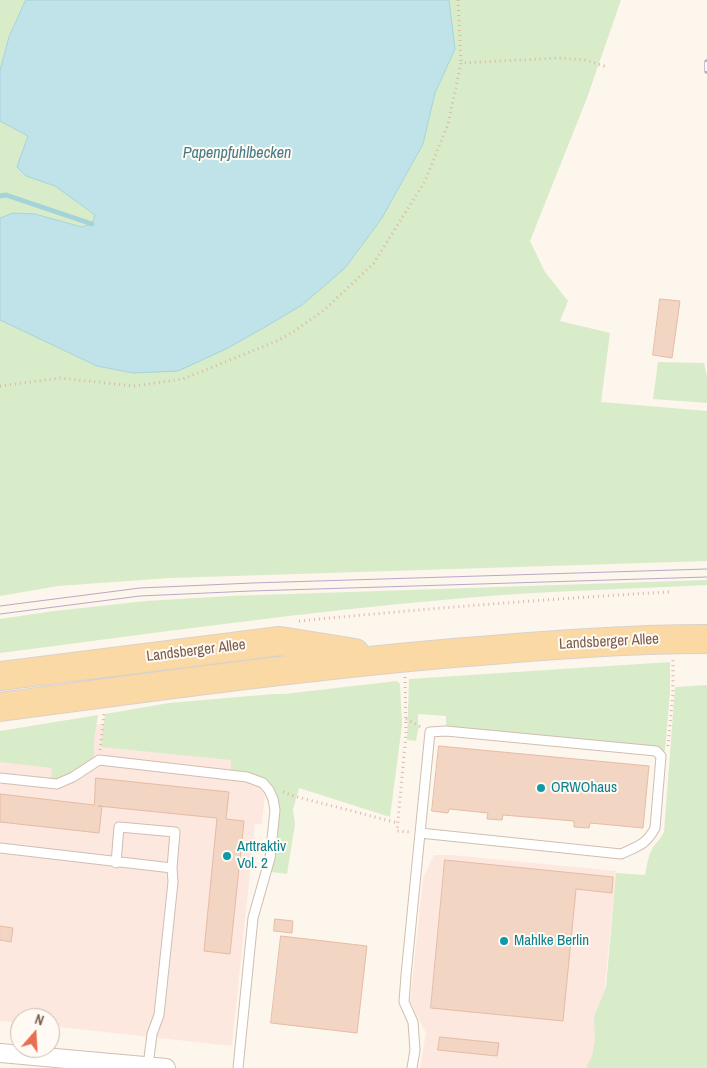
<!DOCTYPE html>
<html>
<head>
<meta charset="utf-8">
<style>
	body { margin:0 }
	#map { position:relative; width:707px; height:1068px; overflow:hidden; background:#fdf6ec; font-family:"Archivo Narrow",sans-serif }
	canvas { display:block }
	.north { position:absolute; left:10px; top:1008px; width:50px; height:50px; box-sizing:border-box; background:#fffaf3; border:1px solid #cabbb1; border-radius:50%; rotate:19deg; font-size:14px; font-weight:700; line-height:20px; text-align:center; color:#7a5c4d }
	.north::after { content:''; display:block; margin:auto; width:18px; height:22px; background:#e76f51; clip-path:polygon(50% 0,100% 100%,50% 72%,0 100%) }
</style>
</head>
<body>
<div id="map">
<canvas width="707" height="1068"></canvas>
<div class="north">N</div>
</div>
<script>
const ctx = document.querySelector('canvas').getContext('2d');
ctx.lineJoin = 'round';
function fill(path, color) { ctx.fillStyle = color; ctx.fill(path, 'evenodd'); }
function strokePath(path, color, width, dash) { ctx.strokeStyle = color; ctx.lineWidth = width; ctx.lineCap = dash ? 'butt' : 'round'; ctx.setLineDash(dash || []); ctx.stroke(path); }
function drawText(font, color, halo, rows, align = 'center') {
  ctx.font = font + ' "Archivo Narrow",sans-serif'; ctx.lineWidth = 4; ctx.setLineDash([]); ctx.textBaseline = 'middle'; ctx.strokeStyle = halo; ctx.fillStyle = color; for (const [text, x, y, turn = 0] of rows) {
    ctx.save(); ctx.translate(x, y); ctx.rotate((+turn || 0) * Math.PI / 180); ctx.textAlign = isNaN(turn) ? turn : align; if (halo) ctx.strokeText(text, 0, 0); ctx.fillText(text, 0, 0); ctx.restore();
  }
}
const commercial = new Path2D(`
	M274,705L262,824H255L232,1046L50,1026V1018H20V1023L0,1021V739L31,732L189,714Z
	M434,855H452L616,871L597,1068H420L426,1033L410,1002L423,878Z`);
const green = new Path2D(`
	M0,0H26L9,37L0,70Z
	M449,0H621L587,98L530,241L545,272L568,301L560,321L610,333L601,402L707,411V561L170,578L58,586L0,596V320L97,366L133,373L345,268L382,218L423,144L435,93L455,49Z
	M0,121L28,136L18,167L26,176L55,186L96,215L92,224L82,227L35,214L13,213L0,218Z
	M658,362L704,363L707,376V403L653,399Z
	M707,580V585C627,589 546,591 465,598C310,611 155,633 0,653V619L54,611L146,601L230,596Z
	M670,662V693L665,751L459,729L446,727V716L418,714V724L419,725L416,741L407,740L409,679Z
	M397,681L400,684L402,725L390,817L299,788L293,810L295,824L287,874L271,872L277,803C274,775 255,773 231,771V760L101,747L105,714L169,703L273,694H284Z
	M707,685V1068H586L592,1056L595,1040L594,1017L606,987L616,873L645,875C647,866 648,854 654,846C658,841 661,838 664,832L675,687Z
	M98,715L94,741V760L64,778L51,779L52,768L0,762V731Z`);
const water = new Path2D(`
	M26,0H449L455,49L435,93L423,144L382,218L345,268L302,305L265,327L226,349L178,371L133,373L97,366L0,320V218L13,213L35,214L82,227L92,224L95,215L55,186L26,176L17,167L28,136L0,121V70L9,37Z`);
const stream = new Path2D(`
	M0,196L6,195L92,224`);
const building = new Path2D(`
	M660,299L680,301L672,358L653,355Z
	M439,746L649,766L643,828L590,823L589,828L574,827V821L503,815L502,820L487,819L488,813L449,809L448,813L432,811Z
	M96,778L229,792L226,819L244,821L230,954L204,951L217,818L98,806H102L99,833L0,822V794L94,805Z
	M445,860L613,877L612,893L576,889L563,1021L431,1008Z
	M275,919L293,921L292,933L274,931Z
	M0,926L13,928L11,942L0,940Z
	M281,936L367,946L357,1033L271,1023Z
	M440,1037L499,1043L497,1056L438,1050Z`);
const path = new Path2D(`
	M458,0L461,63
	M0,386L60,378L134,386L183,379L277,341L293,332L324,310L374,263L425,181L448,124L461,63L561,58L585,60L607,67
	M299,621C422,609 545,599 669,592
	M405,677L406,734L397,831L409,832
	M406,719L421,727
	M668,746L673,693V660
	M100,750L104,714
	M283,792L294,796L398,823`);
const service = new Path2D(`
	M0,778L57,784L73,777L99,760L247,777L263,783L269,790L273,799L275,810L270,858L253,918L238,1068
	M0,848L172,868
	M116,863L119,827L175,832L172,868L173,882L159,1015L152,1034L148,1066
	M412,1068L415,1050L413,1022L404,1002L406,975L430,732L446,731L656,751L661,756L655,828C646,845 638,846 621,854L420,833`);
const minor = new Path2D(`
	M0,1053L166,1068`);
const primary = new Path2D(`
	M0,676L280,641L355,653
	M0,707C151,687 302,666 454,653C539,646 622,639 707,639`);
const tram = new Path2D(`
	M0,606L140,588L252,583L707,569
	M0,614L140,596L251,591L707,577`);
const rail = new Path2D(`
	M707,62V71`);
const markers = [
	[541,788,5,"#0f9aa8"],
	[227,856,5,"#0f9aa8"],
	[504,941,5,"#0f9aa8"]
];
const streetNames = [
	["Landsberger Allee",609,642,-3],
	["Landsberger Allee",196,651,-7]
];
const cultureNames = [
	["ORWOhaus",551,788],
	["Arttraktiv",237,847],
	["Vol. 2",237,864],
	["Mahlke Berlin",514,941]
];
const waterNames = [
	["Papenpfuhlbecken",237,154]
];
fill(commercial, '#fde8e0');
fill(green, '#d8ecc9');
fill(water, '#bfe3e8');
strokePath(water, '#a5d3da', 1);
strokePath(stream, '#a5d3da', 5);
fill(building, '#f3d5c3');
strokePath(building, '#e6bba3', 1);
strokePath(service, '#d1beb0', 11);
strokePath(minor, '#d1beb0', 20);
strokePath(primary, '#dad1cd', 30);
strokePath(path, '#d9b8a5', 3, [1, 4]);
strokePath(service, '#fff', 9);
strokePath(minor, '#fff', 18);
strokePath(primary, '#fbd9a5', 28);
strokePath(tram, '#b9a8c9', 1);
strokePath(rail, '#b9a8c9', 5.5);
strokePath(rail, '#fffaf3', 4, [11]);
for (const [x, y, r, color] of markers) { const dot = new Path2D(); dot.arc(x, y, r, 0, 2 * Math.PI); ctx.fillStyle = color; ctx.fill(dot); strokePath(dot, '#fffaf3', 2); }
drawText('15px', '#7a5c4d', '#fffaf3', streetNames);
drawText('15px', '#0d838f', '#fffaf3', cultureNames, 'left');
drawText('italic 16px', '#437c86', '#fffaf3', waterNames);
</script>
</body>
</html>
